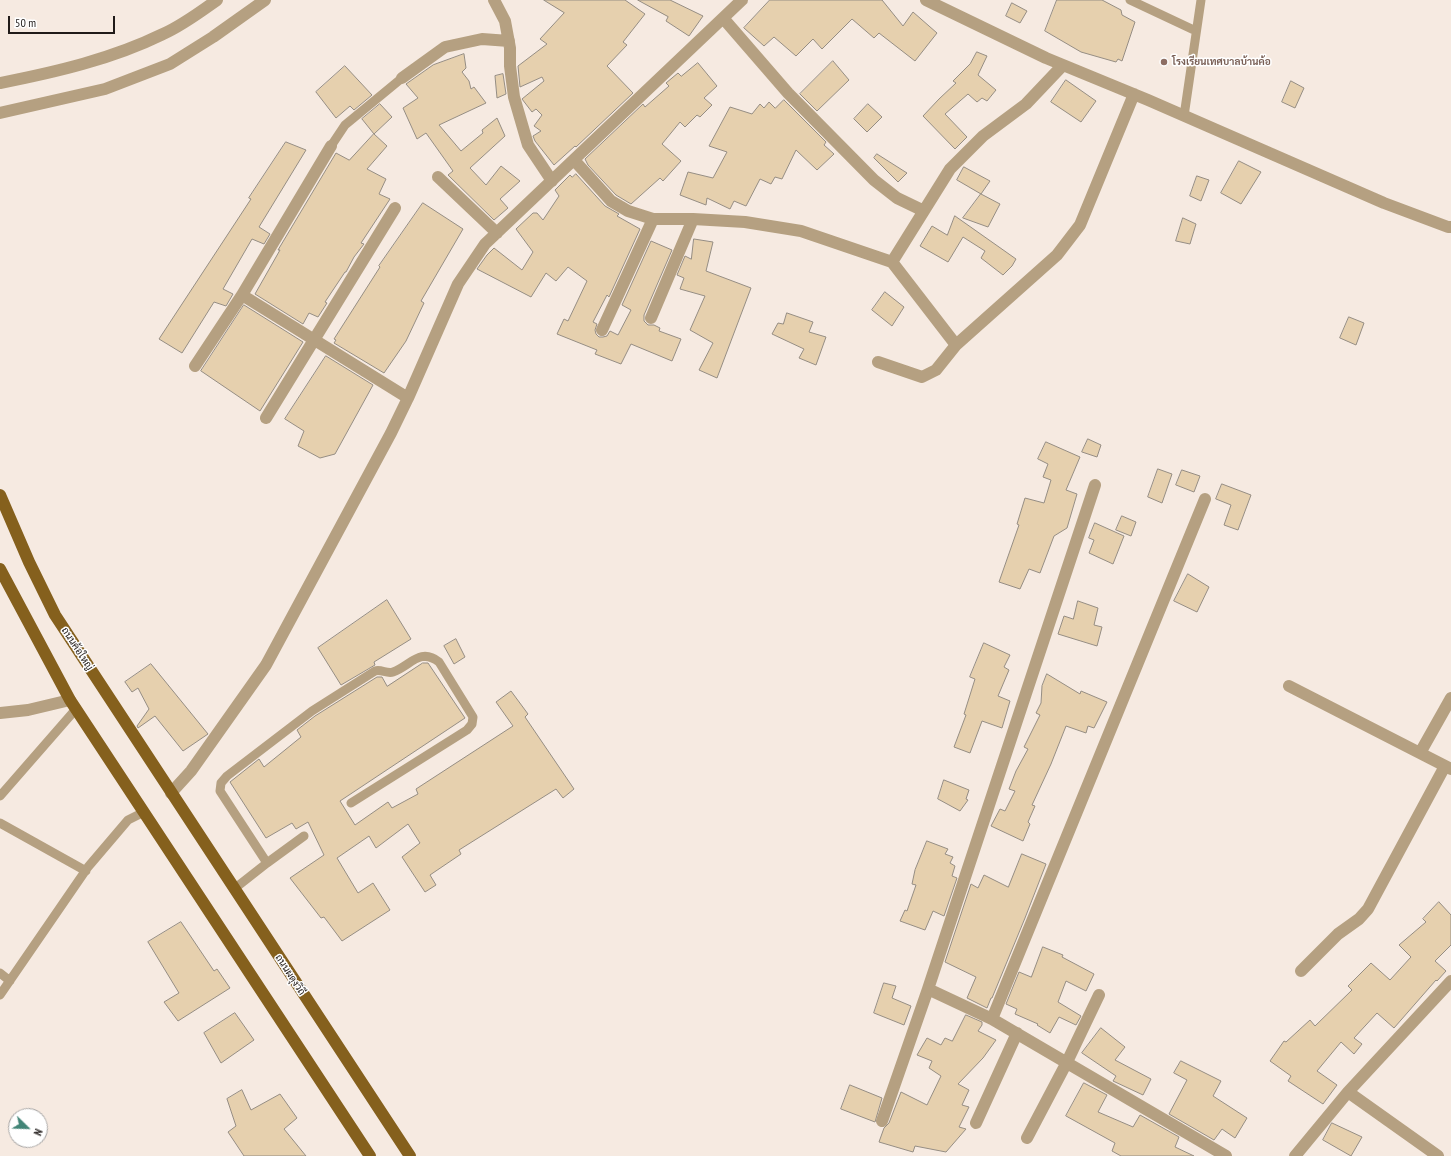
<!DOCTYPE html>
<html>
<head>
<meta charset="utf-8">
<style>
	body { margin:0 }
	#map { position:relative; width:1451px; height:1156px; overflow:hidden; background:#f6eae1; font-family:"PT Sans Narrow",sans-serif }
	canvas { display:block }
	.north { position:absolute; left:8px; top:1108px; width:40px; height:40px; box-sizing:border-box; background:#fff; border:1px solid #a6a4a3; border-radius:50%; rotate:113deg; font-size:11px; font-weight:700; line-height:16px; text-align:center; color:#201b19 }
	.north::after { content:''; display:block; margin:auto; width:14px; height:18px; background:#428577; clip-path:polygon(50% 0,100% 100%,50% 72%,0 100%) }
	.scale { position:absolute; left:8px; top:16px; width:107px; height:18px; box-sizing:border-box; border:2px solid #201b19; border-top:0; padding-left:5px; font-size:12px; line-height:14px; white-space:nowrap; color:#201b19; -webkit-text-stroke:3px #fff; paint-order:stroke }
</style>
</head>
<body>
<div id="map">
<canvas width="1451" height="1156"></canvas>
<div class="north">N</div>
<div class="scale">50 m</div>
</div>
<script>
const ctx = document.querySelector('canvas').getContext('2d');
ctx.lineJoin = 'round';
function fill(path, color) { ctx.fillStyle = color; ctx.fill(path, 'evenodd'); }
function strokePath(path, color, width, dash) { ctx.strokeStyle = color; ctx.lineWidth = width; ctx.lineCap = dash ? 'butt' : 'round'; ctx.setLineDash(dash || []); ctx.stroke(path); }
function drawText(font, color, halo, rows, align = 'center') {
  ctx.font = font + ' "PT Sans Narrow",Sarabun,sans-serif'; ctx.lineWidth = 3; ctx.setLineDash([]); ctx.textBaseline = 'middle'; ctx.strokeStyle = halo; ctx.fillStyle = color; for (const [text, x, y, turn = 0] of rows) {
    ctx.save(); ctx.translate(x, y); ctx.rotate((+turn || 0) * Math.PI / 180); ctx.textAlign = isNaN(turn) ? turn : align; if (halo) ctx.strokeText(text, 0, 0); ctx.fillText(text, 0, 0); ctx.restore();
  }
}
const building = new Path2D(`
	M544,0H625L645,14L623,42L627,45L607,66L633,93L576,147L575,146L554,165L535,141L533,136L541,131L534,126L542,115L536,109L532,112L522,99L544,81L542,77L520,87L518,66L547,44L540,39L564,13Z
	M638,0H670L703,16L689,36L666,21L668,17Z
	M770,0H882L903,26L913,12L937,33L915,61L879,33L874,38L852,19L822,49L813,39L796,56L774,37L764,46L744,28Z
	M1057,0H1102L1121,10L1122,15L1135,22L1122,61L1118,59L1116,62L1081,52L1045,31Z
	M1012,3L1027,11L1020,23L1006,16Z
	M977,52L987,56L978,75L996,90L987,101L982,98L977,102L968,94L945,114L967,137L955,149L923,116L939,99L956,83L953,81L970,64Z
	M464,54L466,68L462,72L469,81L471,89L474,87L486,103L439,125L461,151L483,133L482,130L497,118L505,136L470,168L486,185L501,166L520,181L500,199L508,208L494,220L448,175L453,171L426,133L417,139L403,108L418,98L406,84L433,65Z
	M833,61L849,80L817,111L800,94Z
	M698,63L717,86L704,98L712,105L700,117L697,115L685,127L680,122L662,144L681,161L663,181L660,178L631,204L616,195L588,165L585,159L643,104L645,107L669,86L666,83L678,73L681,76Z
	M345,66L372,95L354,110L350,106L336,118L316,92Z
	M503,74L506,94L497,98L495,76Z
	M1066,80L1096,101L1081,122L1051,102Z
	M1291,81L1304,88L1295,108L1282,102Z
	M784,100L826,142L824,145L834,154L817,170L796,150L782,179L775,177L771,184L760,179L746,206L734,201L730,209L707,198L706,205L680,195L688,172L713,178L727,152L709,146L730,107L752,114L760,104L764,108L769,102L775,108Z
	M380,104L392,117L374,134L362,119Z
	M868,104L882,117L867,132L854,119Z
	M374,134L387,146L367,169L386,179L379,194L390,199L361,243L364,244L354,257L346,272H345L325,302L327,303L318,317L309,313L303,324L255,294L280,250H278L336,153L349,160Z
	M286,142L306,150L259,227L270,234L264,244L252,239L223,289L233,294L226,306L214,302L182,353L159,339L251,199L249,198Z
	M877,154L907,173L898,182L874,158Z
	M1239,161L1261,172L1241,204L1221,193Z
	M964,167L990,181L981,194L957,180Z
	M576,174L605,206L619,214L617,216L640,229L609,297L607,295L593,322L597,324L595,330L596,334L599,337H603L607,336L610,331L618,335L631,310L622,305L651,241L672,250L644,315V321L648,325H654L660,328L659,331L681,339L672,361L631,344L621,364L595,354L597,350L557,334L564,319L568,321L587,281L568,267L556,281L546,273L531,297L477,269L487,255L494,248L522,270L533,252L516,229L533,213H537L543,220L559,196L555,190L570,175L572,177Z
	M1197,176L1209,180L1201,201L1190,196Z
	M981,194L1000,204L988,227L963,218Z
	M423,203L463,229L421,301L424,303L406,341L384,373L334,343L336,340L334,339L380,267L379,266Z
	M955,216L1016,259L1012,266L1003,275L981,258L985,251L963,237L948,262L920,246L932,226L947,235Z
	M1183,218L1196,224L1190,244L1176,241Z
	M694,239L713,242L706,271L751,288L717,378L699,370L713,343L690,330L705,296L680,289L684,278L677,275L685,256L691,259Z
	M885,292L904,307L892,326L872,310Z
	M244,305L303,342L260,411L201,371Z
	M787,313L813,322L809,332L826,337L816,365L799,358L804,349L772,334L778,323L783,324Z
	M1349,317L1364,323L1356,345L1340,338Z
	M326,356L373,385L335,454L320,458L298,446L304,431L285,419Z
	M1088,439L1101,445L1097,457L1082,452Z
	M1046,442L1080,457L1066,490L1077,494L1067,528L1054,536L1040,573L1029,569L1020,589L999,582L1019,525L1017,524L1025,498L1044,503L1051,480L1043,477L1048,464L1038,459Z
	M1158,469L1172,474L1162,503L1148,497Z
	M1182,470L1200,476L1194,492L1176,485Z
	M1222,484L1251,495L1238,530L1224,525L1231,505L1216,499Z
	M1122,516L1136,522L1131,536L1116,530Z
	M1095,523L1124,536L1113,564L1089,553L1094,540L1089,538Z
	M1188,574L1209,587L1197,612L1174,601Z
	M387,600L411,639L374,662L375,665L341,685L318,648Z
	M1078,601L1098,608L1094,625L1102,627L1097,646L1058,634L1064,616L1073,619Z
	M456,639L465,657L454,664L444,646Z
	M984,643L1010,655L1004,667L1009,670L998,696L1010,701L1002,728L982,721L970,753L954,747L966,715L964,714L975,679L970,677Z
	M423,663H428L465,718L340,801L355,825L388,802L392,808L418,794L416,789L513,726L496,702L511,691L528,714L525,717L574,789L563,798L556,789L459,850L461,854L430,875L436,885L425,892L402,857L420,843L408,824L376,848L369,836L337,858L358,893L373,883L390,910L342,941L324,917L321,918L290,878L324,855L308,822L296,829L292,823L266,838L230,782L259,759L264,767L301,737L297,730L315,716L377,677H382L387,686Z
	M151,664L208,734L183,751L155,716L138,728L137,726L149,709L138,688L132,692L125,682Z
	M1047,674L1080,694L1081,691L1107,702L1094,728L1088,726L1086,733L1066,726L1051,764L1032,805L1035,806L1028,822L1030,824L1023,841L991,826L1000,809L1005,811L1015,791L1009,789L1016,771L1028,749L1024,747L1040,715L1036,713L1041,703L1042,686Z
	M944,780L969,790L966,799L968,800L960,811L938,799Z
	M927,841L948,849L945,854L953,857L950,863L955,866L952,876L957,878L944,916L933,911L925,930L900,921L905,910L907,911L916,885L912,884L915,870Z
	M1022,854L1046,864L1025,918L992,998H991L987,1008L967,998L976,977L945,962L971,884L978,888L984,875L1008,887Z
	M1439,902L1451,915V945L1435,961L1446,971L1437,981L1436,980L1394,1028L1377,1013L1354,1038L1362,1044L1354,1054L1341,1042L1317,1071L1337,1085L1323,1104L1288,1081L1291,1076L1270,1061L1284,1041L1286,1042L1310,1020L1315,1026L1352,990L1348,986L1371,963L1390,980L1411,957L1399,945L1426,922L1423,919Z
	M181,922L214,971L217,969L230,988L178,1021L164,1002L179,993L148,942Z
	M1043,947L1063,955L1062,957L1094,974L1086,991L1066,981L1058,1002L1081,1016L1076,1025L1059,1017L1050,1033L1037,1025L1038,1024L1015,1014L1017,1009L1006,1004L1019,972L1031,977Z
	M884,983L896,986L892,998L911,1006L904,1025L874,1013Z
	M235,1013L254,1040L221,1063L204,1033Z
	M966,1015L982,1022V1025L978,1031L996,1040L983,1058L958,1084L969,1090L962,1105L969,1107L959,1127L966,1129L946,1152L915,1146L913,1152L879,1142L884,1128L889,1123L901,1092L927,1105L941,1076L929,1068L932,1061L917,1055L927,1038L941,1045L945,1038L952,1041Z
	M1101,1028L1125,1047L1115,1060L1151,1079L1143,1095L1113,1081L1116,1076L1082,1053Z
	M1181,1061L1221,1081L1213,1096L1247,1118L1235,1138L1222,1129L1214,1140L1169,1114L1187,1080L1174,1073Z
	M1084,1083L1107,1095L1098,1112L1133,1127L1140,1115L1179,1137L1175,1147L1194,1156H1121L1112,1151L1115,1143L1066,1116Z
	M850,1085L882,1098L875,1122L841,1109Z
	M242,1090L251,1110L280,1094L297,1118L284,1129L306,1156H244L228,1132L236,1126L227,1099Z
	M1332,1123L1362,1137L1351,1156L1323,1140Z`);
const service = new Path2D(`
	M1130,0L1196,31
	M1184,116L1201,0
	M331,146L345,125L402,78
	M0,796L76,709
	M0,823L86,871
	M267,863L304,836
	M234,889L267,863L220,791L221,783L227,776L312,711L375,671C381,669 387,674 393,672C410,666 420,647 439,662L473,717L472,724L467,730L351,803
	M0,973L10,981
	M0,995L88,867L128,820L144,812`);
const minor = new Path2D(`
	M494,0L505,21L510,48V66L514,97L528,145L552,181
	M926,0L1046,58L1148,100L1384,203L1448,227H1451
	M723,18L788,93L874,180L897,198L924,211
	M402,78L445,47L482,39L509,41
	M0,83C56,72 112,59 163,34C183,25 200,12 217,0
	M0,113L105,89L170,64L213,37L265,0
	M574,160L611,201L628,211L653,219H693L745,222L801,231L892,262L950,169L983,136L1026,104L1063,65
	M438,177L497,233
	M892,262L956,345
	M242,295L408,398
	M651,318L693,219
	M602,330L653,219
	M878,362L922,377L936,370L956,345L1057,255L1080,225L1134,94
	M195,366L242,295L331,146
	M266,418L395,208
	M1205,499L992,1019L1226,1156
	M1289,686L1451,769
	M0,713L28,710L70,700
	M1420,753L1451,698
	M171,793L191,771L266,665L391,433L408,398L458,284L485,244L742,0
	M1301,971L1338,934L1359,919L1368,909L1445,766
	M992,1019L928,989L1095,485
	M1348,1092L1438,1156
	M882,1121L928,989
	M976,1123L1017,1033
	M1027,1138L1067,1062L1099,995
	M1295,1156L1348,1092L1451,981`);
const primary = new Path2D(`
	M0,495L29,562L55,615L410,1156
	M0,569L70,700L370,1156`);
const markers = [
	[1164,62,4,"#8d6e63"]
];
const educationNames = [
	["โรงเรียนเทศบาลบ้านค้อ",1172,62]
];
const streetNames = [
	["ถนนค้อใหญ่",77,649,57],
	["ถนนผดุงวิถี",290,975,57]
];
fill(building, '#e6d0ae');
strokePath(building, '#958d83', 1);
strokePath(service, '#b5a081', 9);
strokePath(minor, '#b5a081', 12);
strokePath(primary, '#85601d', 12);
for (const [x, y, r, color] of markers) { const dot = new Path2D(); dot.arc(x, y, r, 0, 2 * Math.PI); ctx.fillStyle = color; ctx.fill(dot); strokePath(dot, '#fff', 1.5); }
drawText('bold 10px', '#785e54', '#fff', educationNames, 'left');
drawText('10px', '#201b19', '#fff', streetNames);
</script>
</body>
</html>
